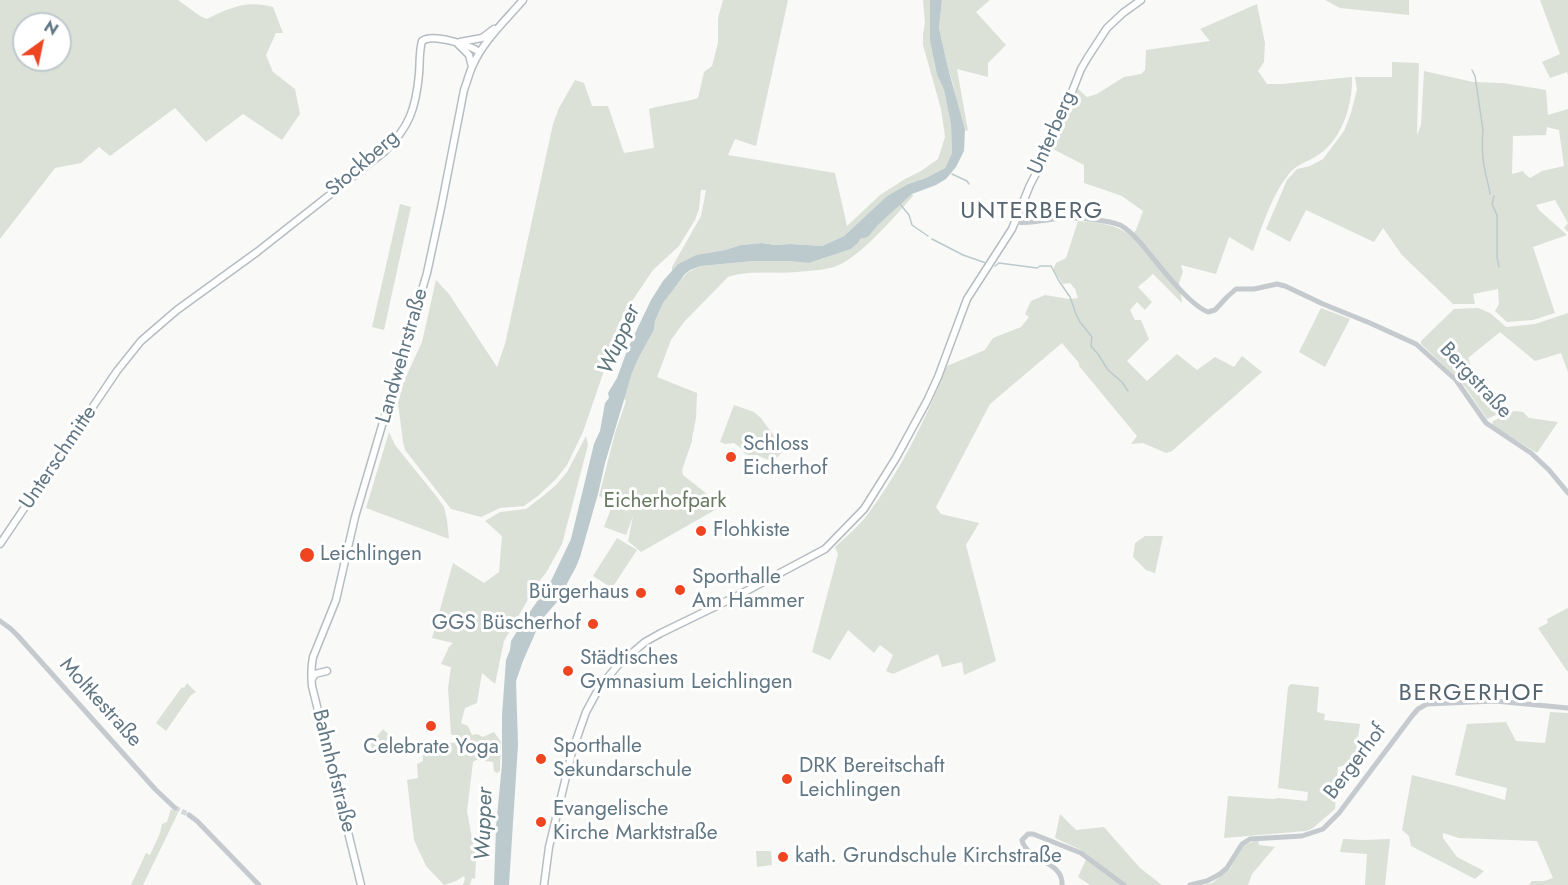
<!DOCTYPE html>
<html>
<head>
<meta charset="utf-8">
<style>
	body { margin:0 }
	#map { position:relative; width:1568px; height:885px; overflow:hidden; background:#f9f9f7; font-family:Jost,sans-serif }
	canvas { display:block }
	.north { position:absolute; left:12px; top:12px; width:60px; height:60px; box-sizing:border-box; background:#fff; border:2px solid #c0c9ce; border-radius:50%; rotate:33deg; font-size:16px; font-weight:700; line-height:24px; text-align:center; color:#627784 }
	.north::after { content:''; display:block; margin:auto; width:21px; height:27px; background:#ef4520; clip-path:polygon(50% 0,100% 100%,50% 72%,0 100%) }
</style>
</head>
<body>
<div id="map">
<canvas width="1568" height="885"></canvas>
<div class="north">N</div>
</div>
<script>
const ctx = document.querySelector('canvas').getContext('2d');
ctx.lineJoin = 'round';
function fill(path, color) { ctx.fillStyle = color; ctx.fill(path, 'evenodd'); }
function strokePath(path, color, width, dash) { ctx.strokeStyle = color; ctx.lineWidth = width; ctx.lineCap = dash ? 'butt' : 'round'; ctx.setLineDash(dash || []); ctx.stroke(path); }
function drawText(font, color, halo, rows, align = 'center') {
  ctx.font = font + ' Jost,sans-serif'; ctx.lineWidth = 6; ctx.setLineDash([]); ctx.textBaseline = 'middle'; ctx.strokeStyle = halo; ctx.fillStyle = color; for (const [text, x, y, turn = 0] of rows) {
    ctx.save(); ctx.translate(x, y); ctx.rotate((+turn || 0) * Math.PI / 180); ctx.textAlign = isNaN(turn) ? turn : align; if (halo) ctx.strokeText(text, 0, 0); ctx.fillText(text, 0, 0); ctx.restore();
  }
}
const green = new Path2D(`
	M0,0H178L200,16L207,19C230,7 248,0 273,7L283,33H276L266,55L273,72L295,89L300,114L282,140L243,114L206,142L175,108L110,156L99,147L81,163L55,168L0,239ZM24,24H60V60H24Z
	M723,0H788L756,146L735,139L728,155L835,173L847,226L880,195L905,179L921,171L938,159L945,137L941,109L923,45V34L925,23L923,0H930V41L937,75L944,90L951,125L952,153L945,168L926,178L908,184L887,196L844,236L822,246L791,244L775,245L762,243L741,245L725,250L696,255L678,264L672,271V267L701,216L706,190H701L699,209L695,220L679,246L653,270L628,307L619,324L616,342L607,362L583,432L567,465L556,479L539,495L524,506L500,508L481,517L451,509L405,450L403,442L398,403L404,381L422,342L436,280L449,294L497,367L505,344L553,124L559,108L575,80L584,83L592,106H608L624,153L654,148L649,109C665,104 682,103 698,98L704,72L712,66L718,43V18Z
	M942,0H990L976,12L1006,45L988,63V77L957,69L968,131L965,130L961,120L953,84L948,68L939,28Z
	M1325,0H1409V15L1340,8Z
	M1540,0H1568V75L1567,72L1550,78L1542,62L1560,54Z
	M1257,4L1265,43L1264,62L1258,71L1267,84H1282L1352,77C1353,104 1342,140 1318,155C1308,162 1296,164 1288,175C1272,195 1262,227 1253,251L1229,237L1216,274L1181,265L1183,272L1179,283L1182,303L1153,274L1138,287L1152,302L1145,310L1137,302L1130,310L1135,320H1141L1149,339L1127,361L1147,381L1177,354L1197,370L1215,357L1234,367L1242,356L1262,372L1172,451L1166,453L1143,443L1131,444L1137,436L1079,366V363L1062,343L990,404L936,507L941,514L979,523L966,545L996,661L964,675L962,662L942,667L938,654L893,674L886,671L893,655L880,645L874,653L848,630L830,660L812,652L838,554L835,547C845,538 856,528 865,518C900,472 926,419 947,366L985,350L993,338L1021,327L1029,317L1025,314L1031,301L1045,295L1069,299L1078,298L1075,289L1070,283L1063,284L1053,270L1056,263L1066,258L1078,221C1098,223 1115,223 1131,236L1136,230L1143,211L1122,196L1084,183V165L1053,149L1078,89L1087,97L1097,94L1124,77L1141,74L1145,70L1146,50L1210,41L1200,29Z
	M1392,62L1419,63L1417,135L1421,125L1424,71L1473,82L1503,83L1546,90L1548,115L1568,109V232L1564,228L1568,223L1555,200L1536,205L1539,210L1567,235L1533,247L1555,313L1533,320L1507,322L1495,311L1499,304L1498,289L1473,294L1475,304H1453L1402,255L1383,228L1374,242L1306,210L1290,242L1266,229L1287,180L1297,169L1310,166L1323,159L1344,131L1351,113L1357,89L1355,77H1392ZM1547,127L1559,130L1564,166L1542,171L1530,178L1525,174L1523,171L1512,174L1513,136L1546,135Z
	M912,194L913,196C895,216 859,259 834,267C823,270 809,271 797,272C774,274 750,270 728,277L684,322L671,340L657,377L697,393L696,418L692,438V441L682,470L683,475L722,506L641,552L628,541L633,516L626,535L604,527L612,506L630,512L599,496L615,433L626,401L624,399L632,373L639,357L654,330L655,321L663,303L673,289L688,272L701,266L754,261H788L809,263L851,249L859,242L860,239L868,237L878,225Z
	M400,204L411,207L384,330L372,327Z
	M1321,308L1350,319L1325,367L1299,352Z
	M1478,308L1490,313L1506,327L1535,324L1568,313V372L1561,353L1535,361L1500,332L1468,358L1475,377L1507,410L1487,419L1466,388L1452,373L1421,344V341L1454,309Z
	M734,405L754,412L761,418L784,450L773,462L757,455H748L744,453L742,449L734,443L725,444L720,442Z
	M1514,411L1523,412L1529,418L1558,422L1537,453L1492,425L1493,421Z
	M389,432L395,445L437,497L444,507L447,520L449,539L366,508Z
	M586,436L588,445L562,544L546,573L537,584L504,641L495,684L482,673L477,703L465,708L461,723L468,726L472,735L477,734L483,737L494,732L501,742L500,771L497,773L494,771L493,762L476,760L473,762L467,811L476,860L475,879L472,878L470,885H463L465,879L464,876L456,881L444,885L426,866L414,840L407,780L418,778L417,764L423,761L422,742L429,740L454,743L455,736L451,734L448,688L451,667L441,664L449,647L453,643L432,638L453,563L484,583L499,572L502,536L485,521L500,512L526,509L543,496L556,485L567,472Z
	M1145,536H1163L1155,573L1146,570L1133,557L1135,543Z
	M617,538L637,550L612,588L593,576Z
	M1568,608V671H1567L1538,628L1548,623L1547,619Z
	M187,683L196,692L191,695L166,731L156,723L182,687L184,688Z
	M1291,684L1319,687L1317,712L1325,714L1324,720L1360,724L1354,763L1338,767L1335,809L1313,828L1306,831L1224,838L1228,796L1273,799L1278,798L1307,801L1308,792L1278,788L1288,687Z
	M1550,712L1568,713V885H1529L1532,881H1544L1553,878L1537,841L1459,838L1443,833V838L1457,857L1484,871L1475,879L1411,846L1409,836L1402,830L1412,775L1456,786L1505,800L1507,788L1455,775L1467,724L1506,722L1516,741L1545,743Z
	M383,729L390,736L395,751L374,755L371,744Z
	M171,809L178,813L143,885H131L146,853L150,855L160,833L162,824L167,822Z
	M1060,814L1076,830L1104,827L1140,868L1162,885H1090L1078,877L1088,855L1081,850L1055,838Z
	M1343,839L1365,840L1390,839L1385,885H1365L1367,854L1340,852Z
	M1258,840L1259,845L1275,847L1252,874L1248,885H1204L1212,883L1230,869L1243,845Z
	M756,851H771L772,865L757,867Z`);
const water = new Path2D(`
	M930,0H942L939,28L948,68L965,130L964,151L956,167L946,179L936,185L912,194L878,225L868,237L860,239L859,242L851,249L809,263L788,261H754L701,266L690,270L685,274L663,303L655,321L654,330L639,357L632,373L605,463L598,494L580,557L576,567L557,602L543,618L537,629L523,661L516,681L518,745L509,885H494L496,827L502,764V715L506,660L510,650L511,641L522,623L550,583L571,539L594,444L600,431L605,403L609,398L608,393L617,378L628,348L651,300L663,281L678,264L696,255L725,250L741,245L762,243L775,245L791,244L822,246L844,236L887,196L908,184L926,178L945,168L952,153L951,125L944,90L937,75L930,41Z`);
const stream = new Path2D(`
	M1472,70L1475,76L1483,130C1482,139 1482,160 1485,170C1486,179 1489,184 1490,194
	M952,174L967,181L969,184
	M1494,196L1492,204L1497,215V257L1499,267
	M900,204L909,215L912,225L928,236
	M932,239L963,255L986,263
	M995,266L999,263L1037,268L1040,266H1051L1059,281L1070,297L1074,308L1075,312L1080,322L1092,337L1091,346L1098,354L1108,370L1122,382L1128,391`);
const tertiaryTunnel = new Path2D(`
	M175,808L189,815`);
const tertiary = new Path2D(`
	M1015,222C1031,224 1045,220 1061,218C1074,217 1108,220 1120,225C1130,230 1137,239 1144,247C1158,264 1189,305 1208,312L1215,310L1227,297L1236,289H1254L1277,284L1285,286L1323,304L1370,323L1416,344L1456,380L1486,423L1531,453L1549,470L1568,493
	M0,621L11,629L18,636L155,789L175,808
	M189,815L197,821L259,885
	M1062,885C1064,861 1026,861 1022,840L1028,834H1033L1081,853L1124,885
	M1190,885L1207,881L1220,874L1227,868L1242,844L1250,839L1302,836L1323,829L1339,813L1412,716L1418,709L1427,704L1495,701L1568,708`);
const secondary = new Path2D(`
	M460,42L482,38L494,29
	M457,43L469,55L472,67
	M0,544L117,371L141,341L177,310L257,252L384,152C409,128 416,108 419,74C420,63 419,52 422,41C434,33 468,45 480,52
	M312,679L315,674L327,671
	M361,885L312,686C311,676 311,667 313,657L336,600L355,517L427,273L441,208L464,90C467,82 469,74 472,67C483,41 505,21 523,0
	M544,885L549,847L572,752L586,712L599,688L618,665L645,642L661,633L737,596L825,549L864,509L896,458L927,401L938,377L967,299L1012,229L1030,185L1051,145L1081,69L1088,57L1107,28L1123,13L1141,0`);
const markers = [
	[731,457,6,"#ef4520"],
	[701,531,6,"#ef4520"],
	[307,555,8,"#ef4520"],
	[680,590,6,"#ef4520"],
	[641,593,6,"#ef4520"],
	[593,624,6,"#ef4520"],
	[568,671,6,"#ef4520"],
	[431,726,6,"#ef4520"],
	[541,759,6,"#ef4520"],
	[787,779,6,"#ef4520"],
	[541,822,6,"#ef4520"],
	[783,857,6,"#ef4520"]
];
const streetNames = [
	["Unterberg",1053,133,-66],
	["Stockberg",363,164,-41],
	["Landwehrstraße",403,356,-74],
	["Bergstraße",1475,381,47],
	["Unterschmitte",59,458,-56],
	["Moltkestraße",100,703,48],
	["Bergerhof",1356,762,-53],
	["Bahnhofstraße",333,771,76]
];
const poiNames = [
	["Schloss",743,445],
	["Eicherhof",743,469],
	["Flohkiste",713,531],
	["Leichlingen",320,555],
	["Sporthalle",692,578],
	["Am Hammer",692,602],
	["Bürgerhaus",629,593,"right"],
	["GGS Büscherhof",581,624,"right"],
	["Städtisches",580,659],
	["Gymnasium Leichlingen",580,683],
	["Sporthalle",553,747],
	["Sekundarschule",553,771],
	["Celebrate Yoga",431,748,"center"],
	["DRK Bereitschaft",799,767],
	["Leichlingen",799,791],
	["Evangelische",553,810],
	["Kirche Marktstraße",553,834],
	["kath. Grundschule Kirchstraße",795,857]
];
const parkNames = [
	["Eicherhofpark",665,502]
];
const waterNames = [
	["Wupper",620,340,-66],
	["Wupper",485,824,-88]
];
const quarterNames = [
	["UNTERBERG",1032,212],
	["BERGERHOF",1472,694]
];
fill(green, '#dbe1d7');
fill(water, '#bccacd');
strokePath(stream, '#bccacd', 1.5);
strokePath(tertiaryTunnel, '#d3d8da', 5, [5, 2.5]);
strokePath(secondary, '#b6bdc2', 9);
strokePath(tertiary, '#c4cacd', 5);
strokePath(secondary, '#fff', 6);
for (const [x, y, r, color] of markers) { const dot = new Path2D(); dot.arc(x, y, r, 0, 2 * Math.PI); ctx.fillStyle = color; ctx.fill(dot); strokePath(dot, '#fff', 2); }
drawText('21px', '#627784', '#fff', streetNames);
drawText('21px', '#627784', '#fff', poiNames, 'left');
drawText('21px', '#677a61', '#fff', parkNames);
drawText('italic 22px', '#5d767d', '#fff', waterNames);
ctx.letterSpacing = '1.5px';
drawText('24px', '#55646e', '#fff', quarterNames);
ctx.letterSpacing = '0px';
</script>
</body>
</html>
